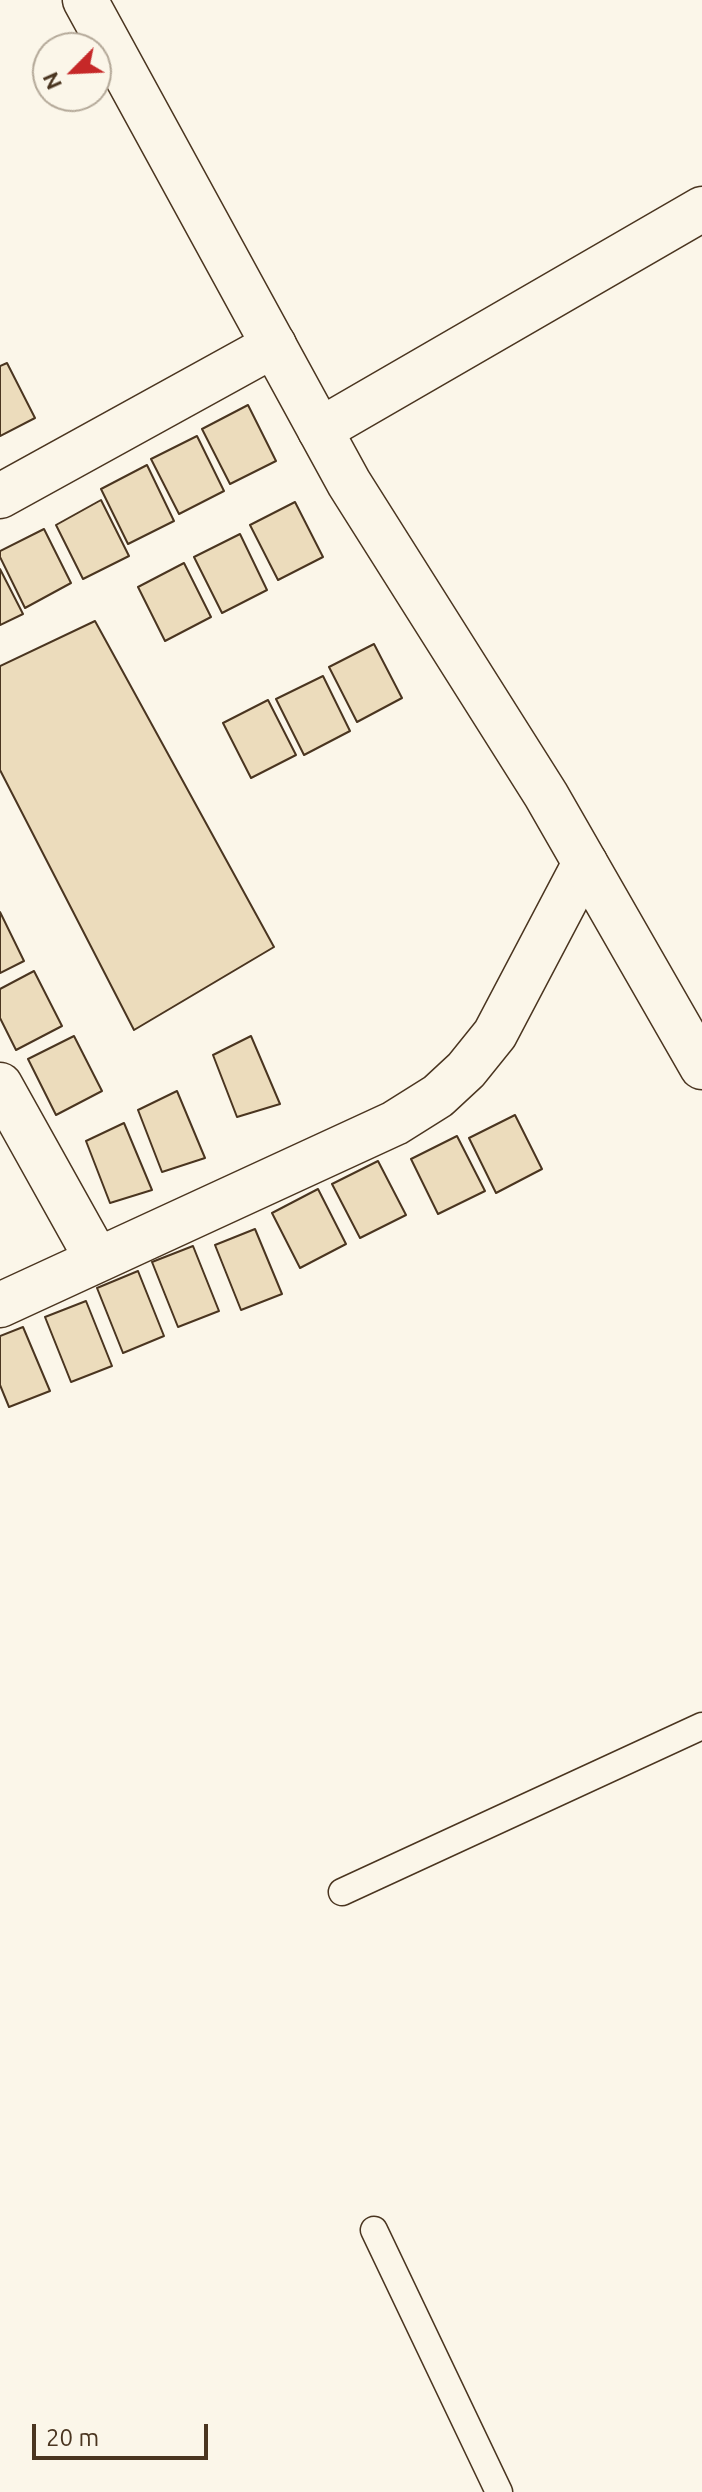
<!DOCTYPE html>
<html>
<head>
<meta charset="utf-8">
<style>
	body { margin:0 }
	#map { position:relative; width:702px; height:2492px; overflow:hidden; background:#fbf6e9; font-family:Ubuntu,sans-serif }
	canvas { display:block }
	.north { position:absolute; left:32px; top:32px; width:80px; height:80px; box-sizing:border-box; background:#fbf6e9; border:2px solid #b4a999; border-radius:50%; rotate:246deg; font-size:22px; font-weight:700; line-height:32px; text-align:center; color:#4a3520 }
	.north::after { content:''; display:block; margin:auto; width:28px; height:36px; background:#c62828; clip-path:polygon(50% 0,100% 100%,50% 72%,0 100%) }
	.scale { position:absolute; left:32px; top:2424px; width:176px; height:36px; box-sizing:border-box; border:4px solid #4a3520; border-top:0; padding-left:10px; font-size:24px; line-height:28px; white-space:nowrap; color:#4a3520; -webkit-text-stroke:6px #fbf6e9; paint-order:stroke }
</style>
</head>
<body>
<div id="map">
<canvas width="702" height="2492"></canvas>
<div class="north">N</div>
<div class="scale">20 m</div>
</div>
<script>
const ctx = document.querySelector('canvas').getContext('2d');
ctx.lineJoin = 'round';
function fill(path, color) { ctx.fillStyle = color; ctx.fill(path, 'evenodd'); }
function strokePath(path, color, width, dash) { ctx.strokeStyle = color; ctx.lineWidth = width; ctx.lineCap = dash ? 'butt' : 'round'; ctx.setLineDash(dash || []); ctx.stroke(path); }
const building = new Path2D(`
	M7,363L35,418L0,436V366Z
	M248,405L276,461L230,484L202,429Z
	M197,436L224,491L179,514L151,459Z
	M147,465L174,521L128,544L101,489Z
	M101,500L129,556L83,579L56,525Z
	M295,502L323,557L278,580L250,525Z
	M44,529L71,583L25,608L0,557V551Z
	M240,534L267,590L222,613L194,557Z
	M184,563L211,617L165,641L138,587Z
	M0,569L23,614L0,625Z
	M95,621L274,947L134,1030L0,770V666Z
	M374,644L402,698L357,722L329,667Z
	M323,676L350,731L304,755L276,699Z
	M268,700L296,755L251,778L223,723Z
	M0,912L24,961L0,973Z
	M34,971L62,1026L16,1050L0,1018V989Z
	M74,1036L102,1091L56,1115L28,1059Z
	M251,1036L280,1104L237,1117L213,1055Z
	M177,1091L205,1158L162,1172L138,1110Z
	M515,1115L542,1169L496,1193L469,1138Z
	M124,1123L152,1190L110,1203L86,1141Z
	M457,1136L485,1191L438,1214L411,1159Z
	M378,1161L406,1215L360,1238L332,1184Z
	M318,1189L346,1244L300,1268L272,1213Z
	M255,1229L282,1294L241,1310L215,1245Z
	M193,1246L219,1311L178,1327L152,1262Z
	M138,1271L164,1336L123,1353L97,1288Z
	M86,1301L112,1366L71,1382L45,1317Z
	M23,1327L50,1391L9,1407L0,1385V1336Z`);
const service = new Path2D(`
	M342,1892L702,1726
	M374,2230L499,2492`);
const minor = new Path2D(`
	M320,430L702,209
	M0,496L274,345
	M0,1085L97,1259
	M0,1305L395,1123L438,1096L466,1070L495,1034L585,863`);
const tertiary = new Path2D(`
	M85,0L349,483L546,795L702,1067`);
fill(building, '#ecdcbc');
strokePath(building, '#4a3520', 2);
strokePath(service, '#4a3520', 29);
strokePath(minor, '#4a3520', 47);
strokePath(tertiary, '#4a3520', 47);
strokePath(service, '#fbf6e9', 26);
strokePath(minor, '#fbf6e9', 44);
strokePath(tertiary, '#fbf6e9', 44);
</script>
</body>
</html>
